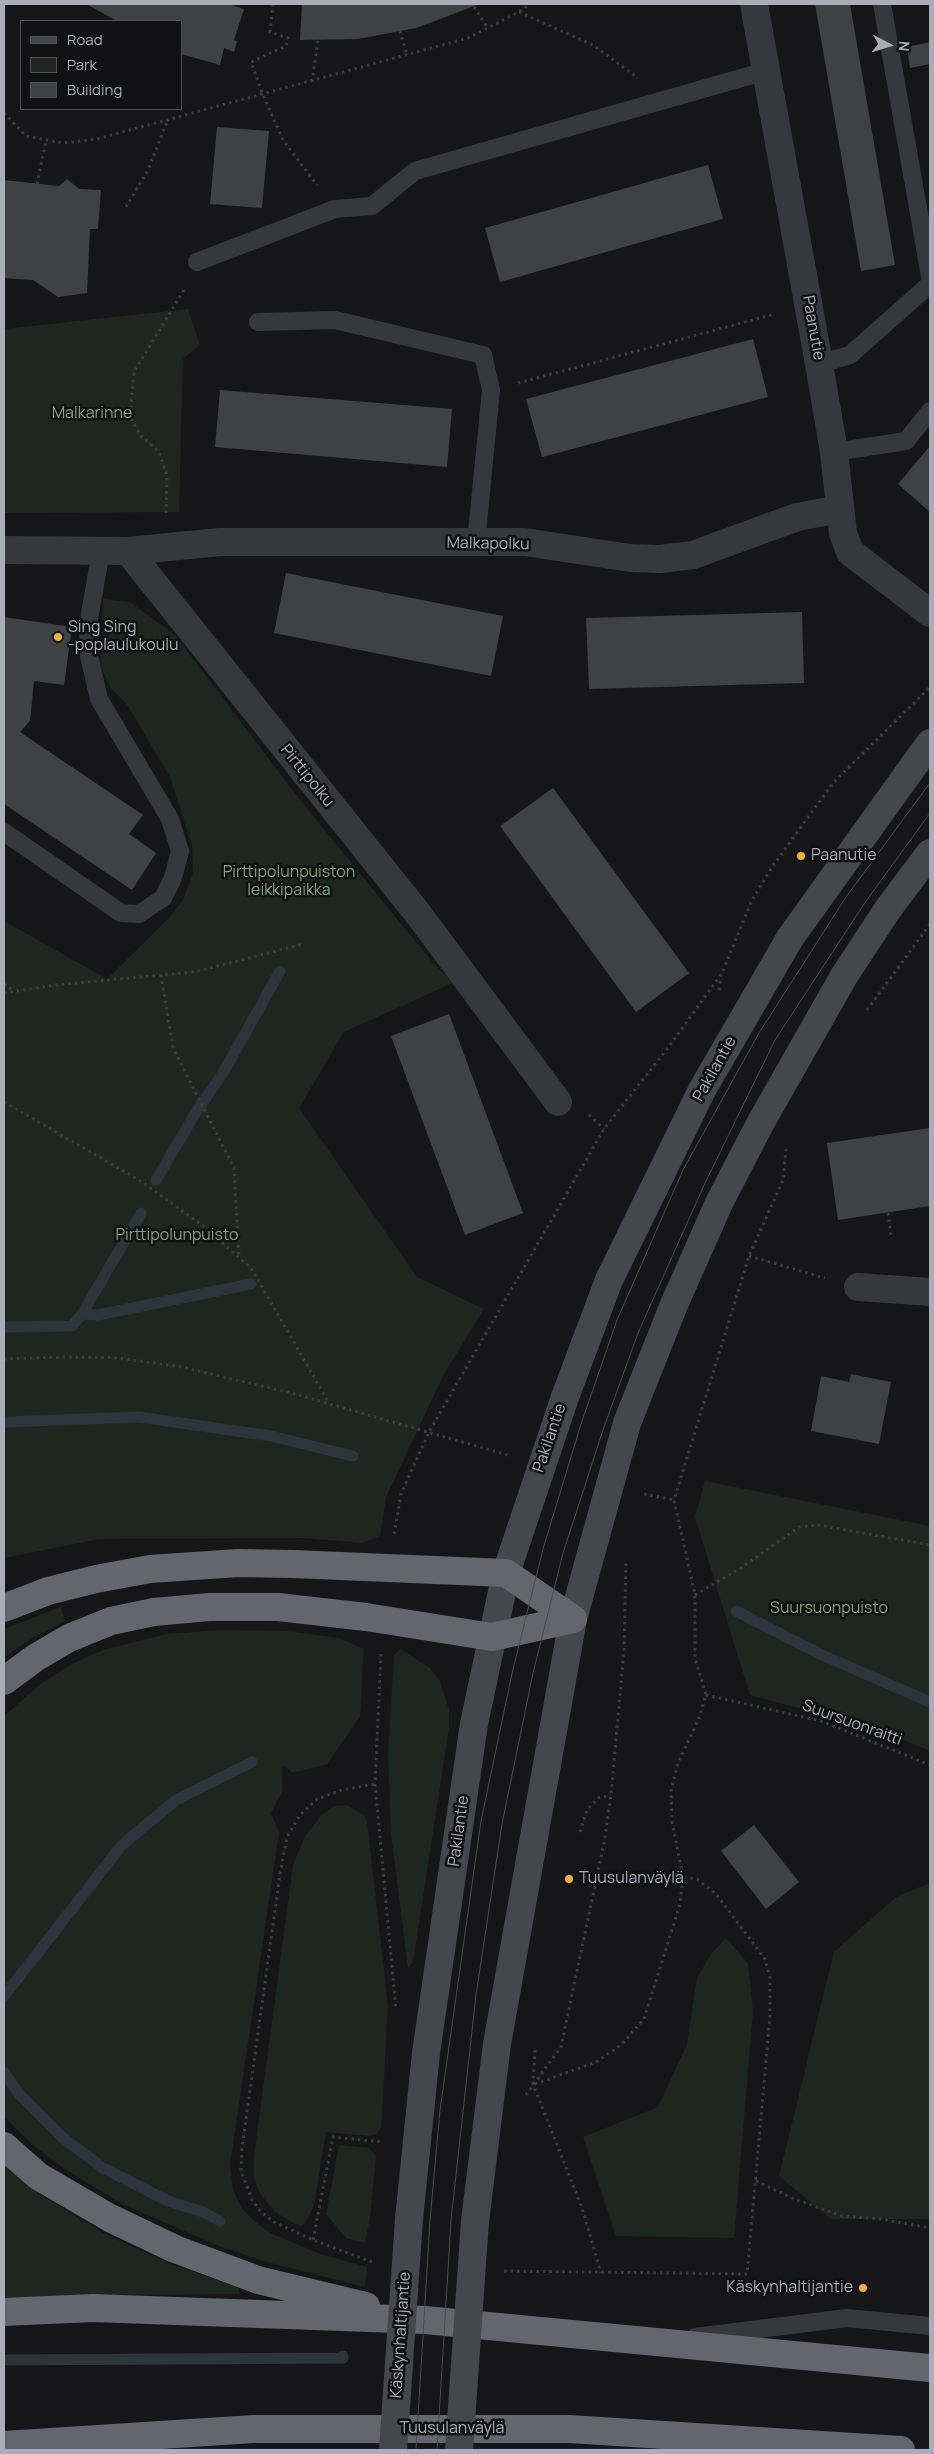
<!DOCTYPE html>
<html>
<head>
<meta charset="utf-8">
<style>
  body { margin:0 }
  #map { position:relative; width:934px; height:2454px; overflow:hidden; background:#161618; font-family:Manrope,sans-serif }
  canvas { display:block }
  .frame { position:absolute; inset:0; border:5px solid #a8adb8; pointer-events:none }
  .legend { position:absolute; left:20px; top:20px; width:162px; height:90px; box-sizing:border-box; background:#111113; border:1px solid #4d4f55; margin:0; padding:6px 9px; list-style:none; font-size:15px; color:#a8adb8 }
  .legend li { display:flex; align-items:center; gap:10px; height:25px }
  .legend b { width:25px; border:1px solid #4d4f55 }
  .north { position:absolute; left:864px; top:20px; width:50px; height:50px; -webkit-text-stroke:4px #111113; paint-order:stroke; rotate:95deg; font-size:14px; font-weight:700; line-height:20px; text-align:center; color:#a8adb8 }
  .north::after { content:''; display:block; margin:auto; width:18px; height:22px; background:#a8adb8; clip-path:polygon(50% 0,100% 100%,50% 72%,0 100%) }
</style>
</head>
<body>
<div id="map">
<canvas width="934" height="2454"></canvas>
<div class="frame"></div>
<ul class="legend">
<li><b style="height:6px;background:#45474d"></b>Road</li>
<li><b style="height:14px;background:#1e261f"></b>Park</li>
<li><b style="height:14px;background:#404145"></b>Building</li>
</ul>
<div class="north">N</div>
</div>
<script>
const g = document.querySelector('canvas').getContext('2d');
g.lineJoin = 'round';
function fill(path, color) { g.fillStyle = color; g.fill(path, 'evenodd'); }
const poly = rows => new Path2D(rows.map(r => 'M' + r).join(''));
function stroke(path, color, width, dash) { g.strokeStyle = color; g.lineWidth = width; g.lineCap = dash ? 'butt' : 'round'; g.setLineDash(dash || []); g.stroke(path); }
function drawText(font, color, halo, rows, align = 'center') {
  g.font = font + ' Manrope,sans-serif'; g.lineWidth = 5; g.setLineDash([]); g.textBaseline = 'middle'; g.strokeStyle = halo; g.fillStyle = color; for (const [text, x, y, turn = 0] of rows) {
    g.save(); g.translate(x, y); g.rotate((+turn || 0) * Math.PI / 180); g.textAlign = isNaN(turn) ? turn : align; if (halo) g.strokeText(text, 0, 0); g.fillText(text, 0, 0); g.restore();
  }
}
const green = poly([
  [188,309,200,345,183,359,179,512,4,513,4,329],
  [103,599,130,602,175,635,297,796,433,963,453,983,344,1032,299,1108,417,1277,484,1309,444,1374,386,1497,380,1536,363,1543,303,1538,99,1539,4,1558,4,921,107,979,167,920,183,900,193,873,192,846,170,777,128,706,111,688,100,665],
  [705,1481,930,1526,930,1751,883,1731,750,1695,695,1517],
  [61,1607,65,1621,26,1642,4,1658,4,1629],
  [222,1630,286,1631,339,1638,364,1649,360,1717,327,1764,293,1773,283,1765,282,1792,271,1813,279,1833,230,2165,233,2190,242,2209,258,2224,270,2233,320,2254,367,2267,365,2287,263,2261,219,2246,122,2204,65,2169,34,2146,4,2117,4,1716,43,1682,72,1664,103,1650,166,1634],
  [400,1649,430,1668,440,1681,449,1710,449,1728,413,1962,408,1968,391,1834,388,1753,394,1655],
  [347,1805,364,1815,367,1821,388,2006,382,2116,381,2128,377,2134,369,2136,326,2132,314,2205,307,2220,302,2225,295,2224,275,2212,259,2192,254,2178,254,2156,293,1865,305,1836,321,1816,334,1806],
  [930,1883,930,2219,831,2219,779,2176,834,1952,896,1897],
  [726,1938,748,1963,753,2012,734,2238,616,2236,583,2137,658,2107,687,2044,697,1978,711,1954],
  [339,2145,369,2148,376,2156,370,2218,365,2243,346,2238,326,2214],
  [4,2164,29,2187,103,2233,170,2264,238,2287,240,2294,91,2295,4,2299]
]);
const stream = poly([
  [156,1180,195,1114,223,1073,280,971],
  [82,1314,98,1315,251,1284],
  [4,1327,72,1326,82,1314,141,1213],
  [4,1422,139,1417,271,1436,353,1456],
  [736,1611,822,1655,930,1702],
  [4,1996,122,1845,176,1800,252,1762],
  [4,2072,19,2094,62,2137,103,2168,168,2201,203,2212,220,2221],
  [4,2360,343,2358,343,2356]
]);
const building = poly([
  [86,4,228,4,244,9,234,40,237,41,234,52,224,48,220,65,181,54,181,21,117,21],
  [302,4,480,4,416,28,358,39,300,40],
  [815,4,850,4,895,265,861,271],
  [930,42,930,64,910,68,907,47],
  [217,127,269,131,262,208,210,204],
  [708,165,723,219,500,282,485,228],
  [67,179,79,189,101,190,98,229,90,229,87,293,58,297,33,280,4,278,4,180,59,186],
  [753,339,768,397,542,457,526,399],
  [220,390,452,409,447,467,215,447],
  [930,446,930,512,898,484],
  [286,573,503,616,491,676,274,633],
  [802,612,804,683,589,689,586,618],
  [4,617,72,627,64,685,34,681,30,721,20,732,143,815,129,834,156,853,132,890,4,804],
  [553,788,689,973,636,1012,500,826],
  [449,1014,523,1213,465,1235,391,1036],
  [930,1128,930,1206,838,1220,827,1143],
  [851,1374,891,1382,879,1444,811,1431,821,1376,849,1382],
  [754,1825,799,1882,766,1909,721,1851]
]);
const path = poly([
  [273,4,270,32,288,38,286,46,251,62,263,95,283,140,317,185],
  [474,7,488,28],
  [519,12,593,45,638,78],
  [400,31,407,55],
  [312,82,318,40],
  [4,113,26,136,62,143,97,139,468,38,519,12,530,4],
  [37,184,46,140],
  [126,207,148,170,167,122],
  [518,383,775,314],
  [166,513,167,475,159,452,140,435,130,416,134,372,185,288],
  [161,975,173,1048,234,1168,239,1257],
  [4,984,13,990],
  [719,990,721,976],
  [4,993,56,985,195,972,303,944],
  [867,1010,930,924],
  [4,1102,139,1180,198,1222,251,1268,329,1403],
  [589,1115,604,1129],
  [888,1213,891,1236],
  [749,1256,825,1278],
  [4,1359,65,1357,118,1358,182,1367,295,1394,511,1456],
  [644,1494,674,1500],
  [394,1534,401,1494,429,1432,604,1129,667,1049,722,973,752,900,772,867,833,783,930,687],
  [695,1595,741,1568,799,1527,818,1525,930,1545],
  [381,1654,375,1784,396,2009],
  [706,1695,821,1721,930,1765],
  [580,1832,587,1810,598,1798,611,1795],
  [535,2050,533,2084,582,2208,601,2273],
  [535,2084,596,2062,621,2045,644,2019,680,1904,683,1877,672,1822,671,1791,678,1763,699,1718,706,1695,695,1658,695,1595,674,1500,749,1256,783,1180,786,1149],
  [526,2095,561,2047,604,1843,611,1795,624,1650,626,1561],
  [756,2181,792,2198,841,2216,880,2219,930,2228],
  [313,2240,333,2137,383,2142],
  [372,2262,313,2240,274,2222,261,2212,252,2200,241,2171,242,2148,280,1874,287,1837,300,1815,317,1799,342,1790,375,1784],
  [504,2271,747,2274,770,2016,770,1977,765,1959,716,1894,697,1879,683,1877]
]);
const service = poly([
  [882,4,930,276],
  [197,262,335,209,372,206,415,171,766,71],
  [258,322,335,320,483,355,491,390,476,543],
  [819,364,850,355,930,284],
  [834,452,906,441,930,411],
  [4,832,121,913,139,914,163,898,173,878,180,851,170,819,99,699,89,656,88,625,101,551],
  [695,2337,847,2318,930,2326]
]);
const minor = poly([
  [754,4,819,364,834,452,843,533,850,552,930,613],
  [4,550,128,551,419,915,558,1102],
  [128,551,220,542,525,542,630,558,660,559,693,555,797,517,840,509],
  [858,1287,930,1292]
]);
const secondary = poly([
  [409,2219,426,2053,474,1724,506,1573,565,1397,609,1280,702,1090,790,938,930,743],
  [475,2221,497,2044,573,1619,627,1423,673,1307,719,1203,761,1122,844,976,888,909,930,853]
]);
const motorway = poly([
  [4,1608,48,1591,96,1579,150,1569,238,1563,293,1564,506,1573,573,1619],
  [4,1681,35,1658,69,1638,111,1621,154,1612,209,1607,278,1607,366,1617,492,1637,573,1619],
  [4,2146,38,2176,110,2218,175,2249,258,2280,366,2306],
  [4,2312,93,2308,425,2320,930,2368],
  [4,2445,254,2429,569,2429,901,2450]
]);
const tram = poly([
  [416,2450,430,2220,440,2110,481,1821,513,1669,543,1549,581,1424,617,1320,683,1170,759,1033,846,897,930,783],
  [437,2450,451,2220,476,1995,502,1824,533,1673,563,1553,603,1430,638,1333,705,1183,775,1040,864,904,930,813]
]);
const secondaryBridge = poly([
  [393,2450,409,2219],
  [459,2450,475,2221]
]);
const markers = [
  [58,637,5,"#f2b134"],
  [801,856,5,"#f2b134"],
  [569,1879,5,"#f2b134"],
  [863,2288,5,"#f2b134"]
];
const streetNames = [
  ["Paanutie",813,328,80],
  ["Malkapolku",488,544,1],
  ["Pirttipolku",307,776,51],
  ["Pakilantie",715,1069,-61],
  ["Pakilantie",550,1438,-71],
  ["Suursuonraitti",852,1723,20],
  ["Pakilantie",459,1831,-82],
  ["Käskynhaltijantie",401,2335,-86],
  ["Tuusulanväylä",452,2429]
];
const parkNames = [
  ["Malkarinne",92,414],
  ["Pirttipolunpuiston",289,873],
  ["leikkipaikka",289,891],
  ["Pirttipolunpuisto",177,1236],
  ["Suursuonpuisto",829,1609]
];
const poiNames = [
  ["Sing Sing",68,628],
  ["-poplaulukoulu",68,646],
  ["Paanutie",811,856],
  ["Tuusulanväylä",579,1879],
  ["Käskynhaltijantie",853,2288,"right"]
];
fill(green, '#1e261f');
stroke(stream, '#2c353c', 11);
fill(building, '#404145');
stroke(path, '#3d3f44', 3, [2.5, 4]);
stroke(service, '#37383d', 18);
stroke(minor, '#37383d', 28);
stroke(secondary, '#45474d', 28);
stroke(motorway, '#63666e', 28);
stroke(tram, '#4a4c52', 1);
stroke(secondaryBridge, '#45474d', 28);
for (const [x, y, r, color] of markers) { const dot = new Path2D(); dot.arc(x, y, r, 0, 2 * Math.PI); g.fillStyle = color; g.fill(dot); stroke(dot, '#111113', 2); }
drawText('16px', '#a8adb8', '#111113', streetNames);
drawText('16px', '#7fa381', '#111113', parkNames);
drawText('16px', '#a8adb8', '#111113', poiNames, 'left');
</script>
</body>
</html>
